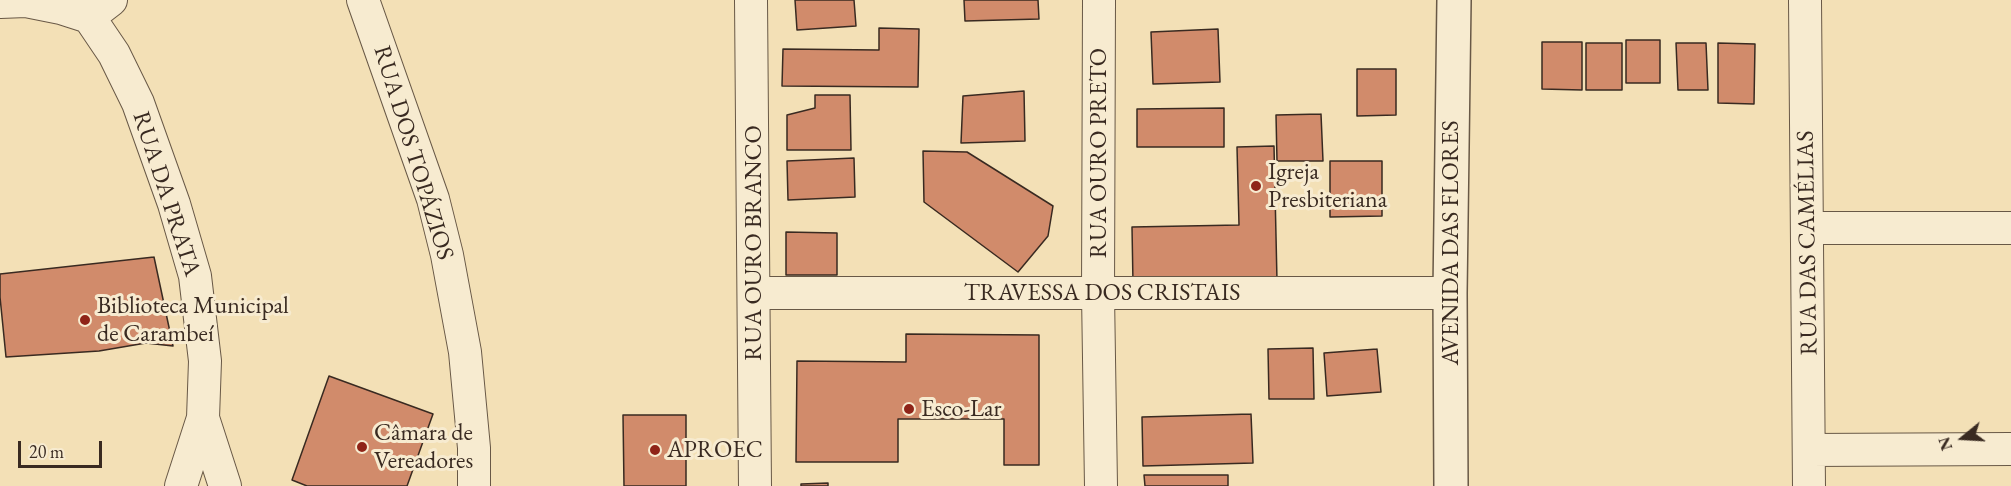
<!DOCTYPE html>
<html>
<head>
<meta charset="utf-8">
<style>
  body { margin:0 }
  #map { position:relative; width:2011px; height:486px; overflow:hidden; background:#f3e0b6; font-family:"EB Garamond",serif }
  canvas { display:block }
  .north { position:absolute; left:1933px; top:408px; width:60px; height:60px; -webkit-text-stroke:4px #f7ebd0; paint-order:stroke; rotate:252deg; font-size:16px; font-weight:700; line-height:24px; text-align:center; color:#392a21 }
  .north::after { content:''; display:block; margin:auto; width:21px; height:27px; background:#392a21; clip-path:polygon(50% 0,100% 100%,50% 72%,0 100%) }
  .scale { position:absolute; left:18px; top:441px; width:84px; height:27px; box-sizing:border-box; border:3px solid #392a21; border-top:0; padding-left:8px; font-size:18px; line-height:21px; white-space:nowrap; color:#392a21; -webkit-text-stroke:4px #f7ebd0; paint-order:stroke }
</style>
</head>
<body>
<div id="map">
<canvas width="2011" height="486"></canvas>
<div class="north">N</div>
<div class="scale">20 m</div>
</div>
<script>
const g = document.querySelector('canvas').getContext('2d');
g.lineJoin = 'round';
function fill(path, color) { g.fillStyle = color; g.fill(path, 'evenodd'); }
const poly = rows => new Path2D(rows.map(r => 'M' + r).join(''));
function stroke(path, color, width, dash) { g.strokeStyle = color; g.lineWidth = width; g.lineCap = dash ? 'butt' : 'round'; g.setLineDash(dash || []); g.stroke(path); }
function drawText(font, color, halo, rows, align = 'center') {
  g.font = font + ' "EB Garamond",serif'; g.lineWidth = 6; g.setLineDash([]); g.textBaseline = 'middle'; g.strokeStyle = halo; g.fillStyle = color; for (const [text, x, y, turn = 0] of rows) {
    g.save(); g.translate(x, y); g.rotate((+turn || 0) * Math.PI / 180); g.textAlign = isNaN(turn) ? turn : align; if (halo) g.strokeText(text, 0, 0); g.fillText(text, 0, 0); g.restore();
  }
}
const building = poly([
  [795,0,854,0,856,26,797,30,795,0],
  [964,0,1038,0,1039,19,965,21,964,0],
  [879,28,919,29,918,87,782,86,783,49,879,50,879,28],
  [1218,29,1220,82,1153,84,1151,32,1218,29],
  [1626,40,1660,40,1660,83,1626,83,1626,40],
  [1542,42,1582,42,1582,90,1542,89,1542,42],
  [1586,43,1622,43,1622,90,1586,90,1586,43],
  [1676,43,1706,43,1708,90,1678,90,1676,43],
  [1718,43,1755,44,1754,104,1718,103,1718,43],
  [1357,69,1396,69,1396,115,1357,116,1357,69],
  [1024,91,1025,141,961,143,963,96,1024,91],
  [815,95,850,95,851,150,787,150,787,115,815,108,815,95],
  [1224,108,1224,147,1137,147,1137,109,1224,108],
  [1321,114,1323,161,1277,161,1276,115,1321,114],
  [1274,146,1277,281,1133,284,1132,227,1239,225,1237,147,1274,146],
  [923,151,967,152,1053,206,1048,236,1018,272,924,202,923,151],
  [854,158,855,197,788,200,787,161,854,158],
  [1330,161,1382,161,1382,216,1330,217,1330,161],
  [786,232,837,233,837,275,786,275,786,232],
  [154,257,173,346,146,343,99,351,6,357,0,297,0,274,154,257],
  [906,334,1039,335,1039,465,1004,465,1004,419,898,419,898,462,796,462,797,361,906,362,906,334],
  [1313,348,1314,399,1269,399,1268,349,1313,348],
  [1377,349,1381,392,1327,396,1324,353,1377,349],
  [329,376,433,414,407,486,307,486,292,480,329,376],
  [1251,414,1253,463,1143,466,1142,417,1251,414],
  [623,415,686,415,686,486,624,486,623,415],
  [1144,475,1228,475,1228,486,1145,486,1144,475],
  [828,483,828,486,801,486,801,484,828,483]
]);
const minor = poly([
  [363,0,433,199,447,255,465,352,474,448,474,486],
  [751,0,755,486],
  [1099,0,1098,294,1101,486],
  [1805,0,1809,486],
  [0,2,26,1,61,8,89,17],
  [89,17,114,54,138,103,174,204,195,276,205,361,203,418,225,486],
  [89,17,111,0],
  [1807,228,2011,228],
  [755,293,1450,293],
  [1810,450,2011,449],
  [181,486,203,418]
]);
const tertiary = poly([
  [1451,486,1450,293,1454,0]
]);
const markers = [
  [1256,186,6,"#8f2418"],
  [85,320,6,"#8f2418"],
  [909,409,6,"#8f2418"],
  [362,447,6,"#8f2418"],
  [655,450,6,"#8f2418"]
];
const streetNames = [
  ["RUA DOS TOPÁZIOS",413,153,73],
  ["RUA OURO PRETO",1099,153,-90],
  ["RUA DA PRATA",166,194,72],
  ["RUA OURO BRANCO",754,243,-90],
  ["AVENIDA DAS FLORES",1451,243,-90],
  ["RUA DAS CAMÉLIAS",1808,243,-91],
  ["TRAVESSA DOS CRISTAIS",1102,293]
];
const poiNames = [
  ["Igreja",1268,172],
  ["Presbiteriana",1268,200],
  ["Biblioteca Municipal",97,306],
  ["de Carambeí",97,334],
  ["Esco-Lar",921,409],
  ["Câmara de",374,433],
  ["Vereadores",374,461],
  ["APROEC",667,450]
];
fill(building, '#d18b6b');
stroke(building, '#392a21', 1.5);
stroke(minor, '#685846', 34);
stroke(tertiary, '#685846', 36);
stroke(minor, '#f7ebd0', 32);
stroke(tertiary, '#f7ebd0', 33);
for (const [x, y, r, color] of markers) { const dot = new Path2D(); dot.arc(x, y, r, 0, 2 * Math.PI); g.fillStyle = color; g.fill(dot); stroke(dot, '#f7ebd0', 2); }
drawText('24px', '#392a21', '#f7ebd0', streetNames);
drawText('24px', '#392a21', '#f7ebd0', poiNames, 'left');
</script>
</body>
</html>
